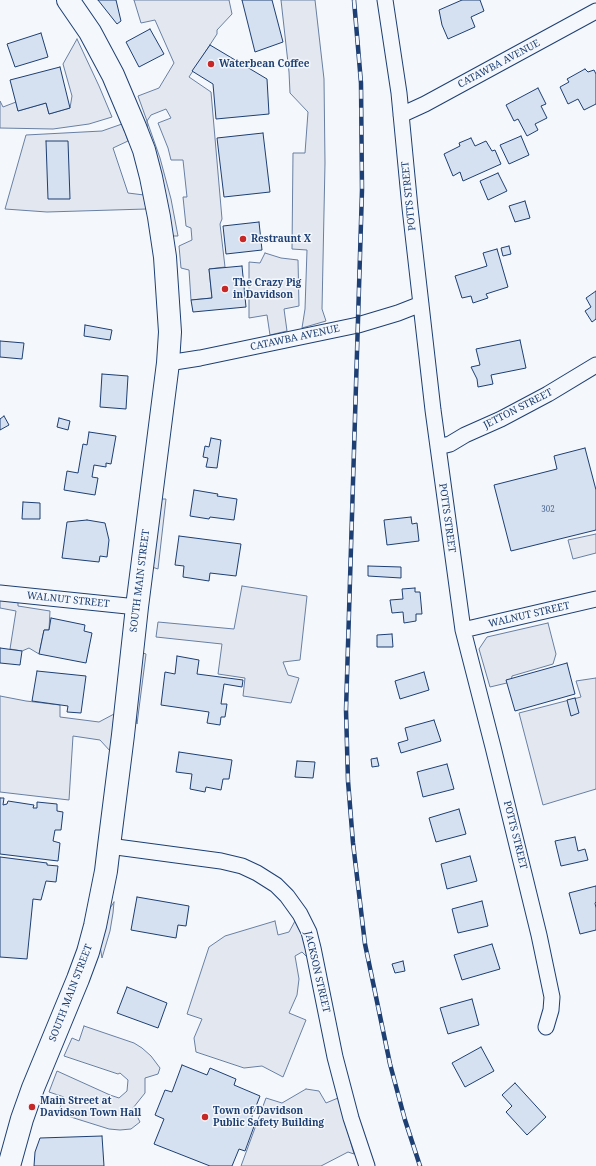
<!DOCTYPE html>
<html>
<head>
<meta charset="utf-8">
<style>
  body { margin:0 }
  canvas { display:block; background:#f4f7fb }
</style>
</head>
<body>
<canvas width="596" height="1166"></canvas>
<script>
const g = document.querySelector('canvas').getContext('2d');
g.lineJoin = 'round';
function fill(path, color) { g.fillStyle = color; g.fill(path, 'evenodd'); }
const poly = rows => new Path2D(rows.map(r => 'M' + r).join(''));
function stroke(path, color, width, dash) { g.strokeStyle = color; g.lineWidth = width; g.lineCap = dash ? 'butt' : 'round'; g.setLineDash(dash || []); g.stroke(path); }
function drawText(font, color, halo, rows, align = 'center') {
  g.font = font + ' "Noto Serif",serif'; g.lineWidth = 3; g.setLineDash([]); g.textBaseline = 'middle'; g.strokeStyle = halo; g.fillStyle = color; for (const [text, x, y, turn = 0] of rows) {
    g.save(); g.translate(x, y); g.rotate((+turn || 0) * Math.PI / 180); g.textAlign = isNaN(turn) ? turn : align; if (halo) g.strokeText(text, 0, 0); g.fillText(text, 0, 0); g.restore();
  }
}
const parking = poly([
  [134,0,229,0,232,14,217,30,217,34,189,77,211,92,222,219,220,224,225,267,209,269,212,298,191,300,189,270,181,268,179,246,192,240,191,228,186,226,183,197,187,197,183,160,171,160,168,148,158,123,171,118,166,109,151,115,147,121,160,158,171,199,178,236,172,236,148,143,147,121,138,96,159,88,174,63,155,20,141,23,134,0],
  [281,0,315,0,324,79,325,163,322,309,326,321,302,328,305,309,307,250,292,249,293,153,305,153,308,112,290,93,289,72,281,0],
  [77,39,99,86,112,117,89,124,53,129,0,128,0,101,3,107,16,102,18,111,46,103,49,114,70,108,72,96,63,64,77,39],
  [122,124,128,141,113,148,128,193,144,195,146,209,47,212,5,209,26,135,102,131,122,124],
  [265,253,281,258,298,260,299,306,284,309,287,331,270,335,267,315,249,318,249,262,260,263,265,253],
  [161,499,166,499,158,569,152,567,161,499],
  [596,534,596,553,573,559,568,540,596,534],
  [242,586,307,596,300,660,283,662,288,675,299,678,291,703,243,696,245,678,218,674,222,644,156,637,158,622,234,629,242,586],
  [0,599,18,601,18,606,50,611,49,630,44,630,39,654,29,648,22,651,10,649,16,611,0,608,0,599],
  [548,623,556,654,553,664,512,676,511,682,490,687,479,649,487,637,548,623],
  [140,652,146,654,137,724,134,708,140,652],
  [596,678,596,789,543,805,519,713,581,697,576,681,596,678],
  [0,696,26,701,60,705,60,717,99,722,114,714,111,752,100,740,73,736,69,800,0,792,0,696],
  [114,902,113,913,110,931,102,958,100,946,107,913,114,902],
  [275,921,278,935,289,932,295,921,305,941,308,958,302,952,295,956,299,979,297,995,289,1013,306,1020,283,1077,262,1066,244,1068,196,1052,194,1038,202,1019,187,1014,209,947,225,936,275,921],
  [84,1026,134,1043,142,1048,151,1056,160,1068,158,1074,145,1078,145,1093,133,1108,140,1122,131,1129,120,1130,109,1129,58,1113,64,1097,49,1092,57,1071,110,1095,119,1098,127,1091,128,1080,120,1073,118,1074,64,1056,72,1038,79,1041,84,1026],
  [306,1089,319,1091,326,1103,338,1098,354,1154,348,1152,321,1166,241,1166,266,1098,282,1103,306,1089]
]);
const building = poly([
  [98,0,116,0,121,21,117,24,98,0],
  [242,0,272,0,283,42,255,52,242,0],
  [462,0,480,0,484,11,471,17,475,27,448,39,442,25,439,10,462,0],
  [150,29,164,54,139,67,126,42,150,29],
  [41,33,48,57,15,67,7,44,41,33],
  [210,45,267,79,269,114,216,119,213,84,192,71,210,45],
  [60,67,70,108,49,114,46,103,18,111,10,80,60,67],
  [585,69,588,72,594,70,596,74,596,104,584,110,578,99,568,104,560,87,569,82,567,79,585,69],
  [538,88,546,104,541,106,547,118,535,124,538,130,527,136,518,119,514,121,506,105,538,88],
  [263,133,270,192,224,197,217,138,263,133],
  [521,136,529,155,509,164,500,145,521,136],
  [471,138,475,146,486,141,492,151,495,150,501,164,463,181,460,172,453,176,444,154,460,146,459,143,471,138],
  [46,141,68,141,70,199,48,199,46,141],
  [498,173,507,191,488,200,480,181,498,173],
  [525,201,530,218,515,222,509,206,525,201],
  [259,222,262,250,226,254,223,226,259,222],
  [509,246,511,254,503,256,501,248,509,246],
  [497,249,508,287,486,294,488,298,473,303,471,296,462,298,455,276,487,266,483,253,497,249],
  [242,266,246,307,193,312,191,300,212,298,209,269,242,266],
  [596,291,596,319,592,322,585,311,591,307,586,298,596,291],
  [85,325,112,330,110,340,84,336,85,325],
  [520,340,526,368,491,375,493,384,478,387,477,379,471,367,480,365,476,349,520,340],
  [0,341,24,343,22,359,0,357,0,341],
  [102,374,128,376,126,409,100,407,102,374],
  [4,416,9,425,0,430,0,419,4,416],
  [59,418,70,421,68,430,57,427,59,418],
  [89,432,116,436,111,464,106,463,106,467,94,465,92,477,98,478,95,495,64,490,67,471,78,473,83,444,87,445,89,432],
  [211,438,221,440,217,468,206,467,208,458,203,457,205,446,209,447,211,438],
  [585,448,596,490,596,530,511,551,494,485,557,469,554,456,585,448],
  [194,490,218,494,217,496,237,499,234,520,210,517,209,519,190,516,194,490],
  [23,502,40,503,40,519,22,519,23,502],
  [411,517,412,524,417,523,419,541,387,545,384,520,411,517],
  [87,520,105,523,109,540,107,557,100,556,99,562,62,558,67,522,87,520],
  [179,536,241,544,236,576,210,573,209,581,183,577,184,566,175,565,179,536],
  [368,566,401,567,401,578,368,576,368,566],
  [415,588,415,592,420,592,422,614,416,614,416,621,404,623,403,612,392,613,390,600,403,599,402,589,415,588],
  [51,618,85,625,84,631,92,633,86,663,39,654,44,630,49,630,51,618],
  [392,634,393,647,377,647,377,635,392,634],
  [0,648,22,651,20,665,0,663,0,648],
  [177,656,199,660,197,674,243,680,242,687,224,684,221,704,227,704,225,717,221,717,220,725,207,723,209,712,161,705,165,672,175,674,177,656],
  [567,663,575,694,515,711,506,680,567,663],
  [37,671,86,676,81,713,67,712,68,706,32,701,37,671],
  [424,672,429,690,400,699,395,681,424,672],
  [575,698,579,713,571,716,567,700,575,698],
  [434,720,441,741,401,753,398,743,408,740,405,728,434,720],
  [179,752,232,760,229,779,223,779,221,790,206,787,205,792,190,789,192,774,176,772,179,752],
  [377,758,379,766,372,767,371,759,377,758],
  [297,761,315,762,313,778,295,777,297,761],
  [447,764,454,789,423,797,417,772,447,764],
  [0,798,4,798,3,805,7,804,8,801,34,805,33,808,37,808,37,802,57,804,57,811,63,812,61,830,55,830,53,841,60,843,58,861,0,854,0,798],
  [459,809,466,834,436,842,429,818,459,809],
  [575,837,578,851,585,849,588,860,561,866,555,841,575,837],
  [470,856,477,881,447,889,441,864,470,856],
  [0,857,47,863,47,865,58,866,56,882,46,881,41,900,33,899,27,959,0,957,0,857],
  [596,886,596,902,595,903,596,908,596,930,580,934,569,893,596,886],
  [137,897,189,906,186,926,178,925,176,938,131,930,137,897],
  [482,901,488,926,458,933,452,909,482,901],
  [492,944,500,969,462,980,454,955,492,944],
  [403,961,405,971,395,973,392,964,403,961],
  [127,987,167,1003,158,1028,117,1013,127,987],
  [472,999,479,1025,448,1034,440,1008,472,999],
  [481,1047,494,1071,465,1087,452,1063,481,1047],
  [182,1065,207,1075,210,1068,236,1079,234,1085,260,1096,251,1119,256,1121,245,1151,239,1149,232,1166,210,1166,154,1144,164,1119,155,1115,165,1090,172,1092,182,1065],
  [515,1083,546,1117,527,1135,506,1112,512,1106,502,1095,515,1083],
  [102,1136,104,1166,34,1166,35,1152,40,1138,102,1136]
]);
const minor = poly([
  [385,0,399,93,410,208,433,410,463,630,493,747,539,935,552,997,551,1010,546,1027],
  [401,115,425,104,596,11],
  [168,363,200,358,358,325,398,313,421,304],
  [438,447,450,444,465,435,501,419,548,394,596,365],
  [0,593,137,607],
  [463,630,596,599],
  [109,846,221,861,242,866,257,873,276,885,287,896,300,914,309,932,313,948,335,1057,351,1118,367,1166]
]);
const primary = poly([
  [9,1166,22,1119,33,1088,78,979,88,952,95,926,106,871,109,846,123,735,137,607,168,363,170,332,165,257,159,217,151,177,144,150,135,127,113,75,90,32,68,0]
]);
const rail = poly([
  [354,0,361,83,362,190,346,710,348,781,353,843,365,944,390,1064,405,1120,420,1166]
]);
const markers = [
  [211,64,4,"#c62828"],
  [243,239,4,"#c62828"],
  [225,289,4,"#c62828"],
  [32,1107,4,"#c62828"],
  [205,1117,4,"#c62828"]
];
const numberNames = [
  ["302",548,510]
];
const poiNames = [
  ["Waterbean Coffee",219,64],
  ["Restraunt X",251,239],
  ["The Crazy Pig",233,283],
  ["in Davidson",233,295],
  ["Main Street at",40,1101],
  ["Davidson Town Hall",40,1113],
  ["Town of Davidson",213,1111],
  ["Public Safety Building",213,1123]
];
const streetNames = [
  ["CATAWBA AVENUE",499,64,-28],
  ["POTTS STREET",409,196,-96],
  ["CATAWBA AVENUE",295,338,-12],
  ["JETTON STREET",518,409,-27],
  ["POTTS STREET",447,518,82],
  ["SOUTH MAIN STREET",140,581,-83],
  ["WALNUT STREET",68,600,6],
  ["WALNUT STREET",529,615,-13],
  ["POTTS STREET",515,835,76],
  ["JACKSON STREET",317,972,77],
  ["SOUTH MAIN STREET",71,993,-69]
];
fill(parking, '#e3e8f0');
stroke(parking, '#687fa3', 1);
fill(building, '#d5e0f0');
stroke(building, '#1d3f73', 1);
stroke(minor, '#1d3f73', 17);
stroke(primary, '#1d3f73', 24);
stroke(minor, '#f4f7fb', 15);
stroke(primary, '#f4f7fb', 22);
stroke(rail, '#1d3f73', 4.5);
stroke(rail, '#f4f7fb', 3, [9]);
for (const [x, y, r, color] of markers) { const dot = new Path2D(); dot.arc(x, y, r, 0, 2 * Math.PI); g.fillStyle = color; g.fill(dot); stroke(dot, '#f4f7fb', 1.5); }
drawText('8px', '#4b6792', null, numberNames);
drawText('bold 10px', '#1d3f73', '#f4f7fb', poiNames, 'left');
drawText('10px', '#1d3f73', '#f4f7fb', streetNames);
</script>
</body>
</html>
